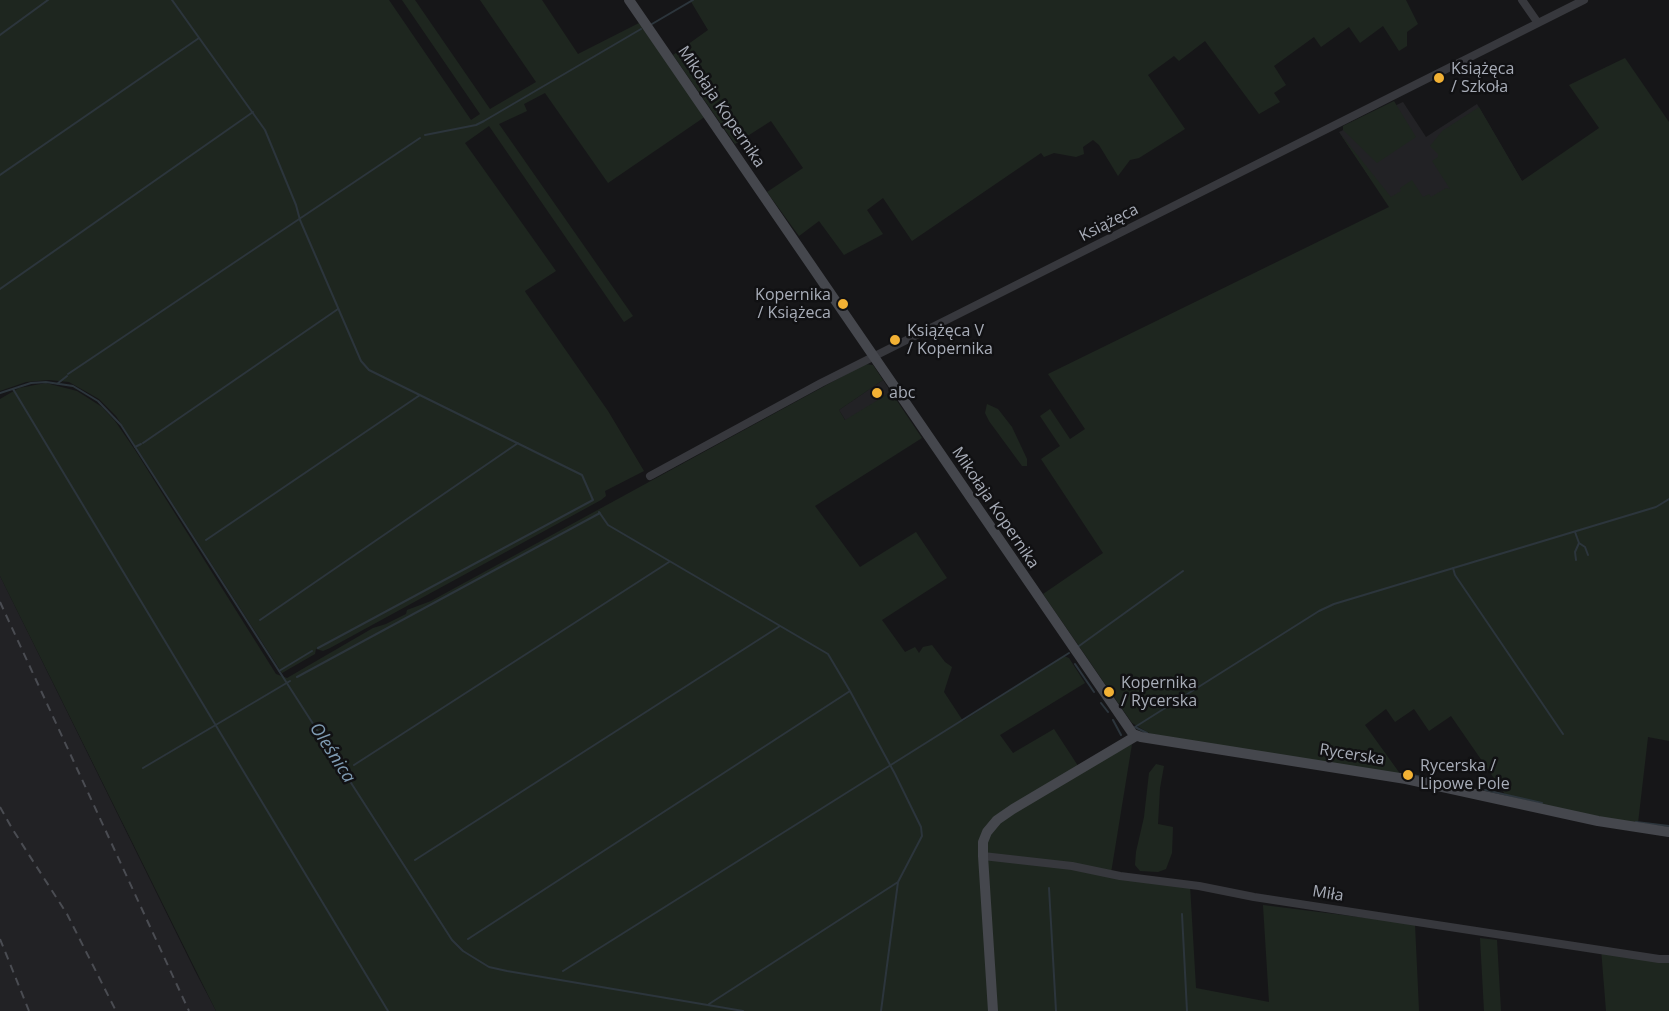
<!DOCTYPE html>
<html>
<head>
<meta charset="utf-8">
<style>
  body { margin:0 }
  canvas { display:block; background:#161618 }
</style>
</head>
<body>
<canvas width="1669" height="1011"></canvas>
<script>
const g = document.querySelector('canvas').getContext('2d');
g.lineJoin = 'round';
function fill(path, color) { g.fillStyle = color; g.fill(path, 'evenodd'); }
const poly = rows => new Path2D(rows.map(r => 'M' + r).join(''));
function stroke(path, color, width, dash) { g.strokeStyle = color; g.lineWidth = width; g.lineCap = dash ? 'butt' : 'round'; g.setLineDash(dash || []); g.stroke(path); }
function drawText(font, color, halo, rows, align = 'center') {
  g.font = font + ' "Open Sans",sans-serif'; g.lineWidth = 5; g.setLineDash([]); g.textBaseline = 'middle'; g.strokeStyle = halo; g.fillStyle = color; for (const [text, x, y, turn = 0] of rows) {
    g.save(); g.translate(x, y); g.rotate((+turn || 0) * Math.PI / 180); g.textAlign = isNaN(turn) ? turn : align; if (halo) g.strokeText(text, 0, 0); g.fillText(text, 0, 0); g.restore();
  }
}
const built = poly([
  [1403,102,1426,137,1477,104,1522,181,1421,253,1339,132],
  [883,380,891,392,846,421,839,410],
  [0,576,195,971,216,1011,0,1011]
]);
const green = poly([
  [0,0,389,0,471,120,480,114,402,0,415,0,490,109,536,82,480,0,542,0,578,54,639,23,706,116,608,183,545,93,524,104,527,111,499,124,633,316,624,322,489,126,465,143,556,271,525,291,526,293,608,411,644,471,605,491,606,496,601,500,471,571,330,648,323,651,316,649,315,654,282,673,116,416,99,399,69,382,49,380,26,382,0,391],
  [690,0,1406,0,1418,24,1407,32,1407,46,1399,51,1383,26,1360,43,1349,27,1321,47,1314,37,1274,66,1286,85,1274,93,1280,102,1259,114,1205,41,1179,61,1174,56,1148,75,1185,129,1139,158,1130,160,1118,176,1099,145,1093,140,1083,147,1084,154,1076,157,1054,153,1044,157,1041,153,912,241,883,198,867,210,883,234,844,255,819,221,799,236,767,192,803,168,771,121,735,144,673,55,708,30],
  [1625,58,1669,122,1669,741,1648,737,1638,823,1598,817,1507,797,1451,716,1429,731,1414,709,1395,722,1386,709,1365,725,1401,775,1154,736,1132,723,1043,594,1103,553,1041,459,1060,446,1040,416,1050,409,1070,439,1085,429,1048,374,1389,207,1339,132,1391,197,1401,191,1400,188,1412,180,1423,197,1429,194,1431,197,1446,188,1450,189,1432,161,1438,157,1438,154,1430,146,1442,131,1479,107,1522,181,1599,128,1569,85],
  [1394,101,1416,137,1377,163,1343,130,1343,126],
  [865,364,873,365,883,380,839,410,845,420,891,392,922,438,815,506,860,567,916,532,947,578,882,620,905,652,915,647,919,653,923,647,932,645,945,662,952,667,944,692,963,721,1064,656,1069,658,1085,683,1000,735,1013,753,1054,729,1082,772,1132,744,1111,873,1190,885,1196,988,1269,1002,1263,905,1415,924,1419,1011,216,1011,0,576,0,399,19,388,46,383,77,391,102,407,115,421,135,450,276,674,287,678,373,628,386,624,406,614,407,610,431,601],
  [987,404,998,409,1012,427,1027,459,1027,466,1022,466,989,421,985,413],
  [1156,764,1164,766,1160,788,1158,824,1173,827,1172,853,1166,869,1158,872,1140,871,1135,865,1136,852,1144,817,1149,773],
  [1480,938,1497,940,1501,1011,1484,1011],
  [1601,948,1643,955,1669,955,1669,1011,1606,1011]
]);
const stream = poly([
  [172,0,265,130,296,205,300,220,361,361,369,370,582,475,593,500],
  [652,24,693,0],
  [0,35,48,0],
  [425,135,476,125,484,121,641,29],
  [0,175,199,38],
  [0,289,253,112],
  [68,374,420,138],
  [57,384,67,376],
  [13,389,388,1011],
  [0,393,31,383,46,382,73,386,98,401,121,425,452,940,463,951,489,967,507,971,743,1011],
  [143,443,338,309],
  [135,447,141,444],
  [599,512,608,525,828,654,850,691,895,774,921,827,922,836,898,882,881,1011],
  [1575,532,1579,543,1585,547,1588,555],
  [206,540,420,395],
  [1576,560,1575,552,1579,543],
  [1453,568,1455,575,1563,734],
  [260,620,518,443],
  [1079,646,1183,571],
  [318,648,593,500],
  [1075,664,1094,692],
  [279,671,312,651],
  [297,677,600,513],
  [1101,703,1108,712],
  [1113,720,1121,735],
  [1135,727,1319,611,1334,604,1656,507,1669,499],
  [1135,727,1147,733],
  [354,765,669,562],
  [143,768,290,681],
  [1413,775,1421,777],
  [1427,778,1448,783],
  [1458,785,1470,787],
  [1485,790,1542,803],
  [1636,822,1669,826],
  [415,860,780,626],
  [1049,888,1056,1011],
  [1182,914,1187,1011],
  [468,939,850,691],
  [563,971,1069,653],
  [709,1004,898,882]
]);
const street = poly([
  [1522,0,1538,23],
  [650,476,821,383,1584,0],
  [983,856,1072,866,1120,876,1199,886,1254,897,1659,959,1669,959]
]);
const secondary = poly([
  [629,0,1133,734,1141,737,1406,779,1598,821,1669,832],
  [993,1011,983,856,983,842,987,832,997,820,1013,809,1136,736]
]);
const rail = poly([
  [0,602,189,1011],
  [0,807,13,830,67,914,116,1011],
  [0,939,29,1011]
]);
const markers = [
  [1439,78,6,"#f2b134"],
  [843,304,6,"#f2b134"],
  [895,340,6,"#f2b134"],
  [877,393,6,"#f2b134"],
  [1109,692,6,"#f2b134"],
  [1408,775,6,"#f2b134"]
];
const poiNames = [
  ["Książęca",1451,69],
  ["/ Szkoła",1451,87],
  ["Kopernika",831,295,"right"],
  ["/ Książeca",831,313,"right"],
  ["Książęca V",907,331],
  ["/ Kopernika",907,349],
  ["abc",889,393],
  ["Kopernika",1121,683],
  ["/ Rycerska",1121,701],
  ["Rycerska /",1420,766],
  ["Lipowe Pole",1420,784]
];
const streetNames = [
  ["Mikołaja Kopernika",721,107,56],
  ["Książęca",1109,223,-27],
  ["Mikołaja Kopernika",995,508,56],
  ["Rycerska",1352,755,9],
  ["Miła",1328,894,9]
];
const waterNames = [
  ["Oleśnica",332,753,57]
];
fill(built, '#222225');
fill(green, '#1e261f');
stroke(stream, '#2c353c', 2);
stroke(street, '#37383d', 8);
stroke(secondary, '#45474d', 10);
stroke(rail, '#4a4c52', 2, [8, 6]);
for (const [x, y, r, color] of markers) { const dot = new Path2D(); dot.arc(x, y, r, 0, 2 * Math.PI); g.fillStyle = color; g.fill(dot); stroke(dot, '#111113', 2); }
drawText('16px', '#a8adb8', '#111113', poiNames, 'left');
drawText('16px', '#a8adb8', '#111113', streetNames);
drawText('italic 18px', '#7f9bb3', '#111113', waterNames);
</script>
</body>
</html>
